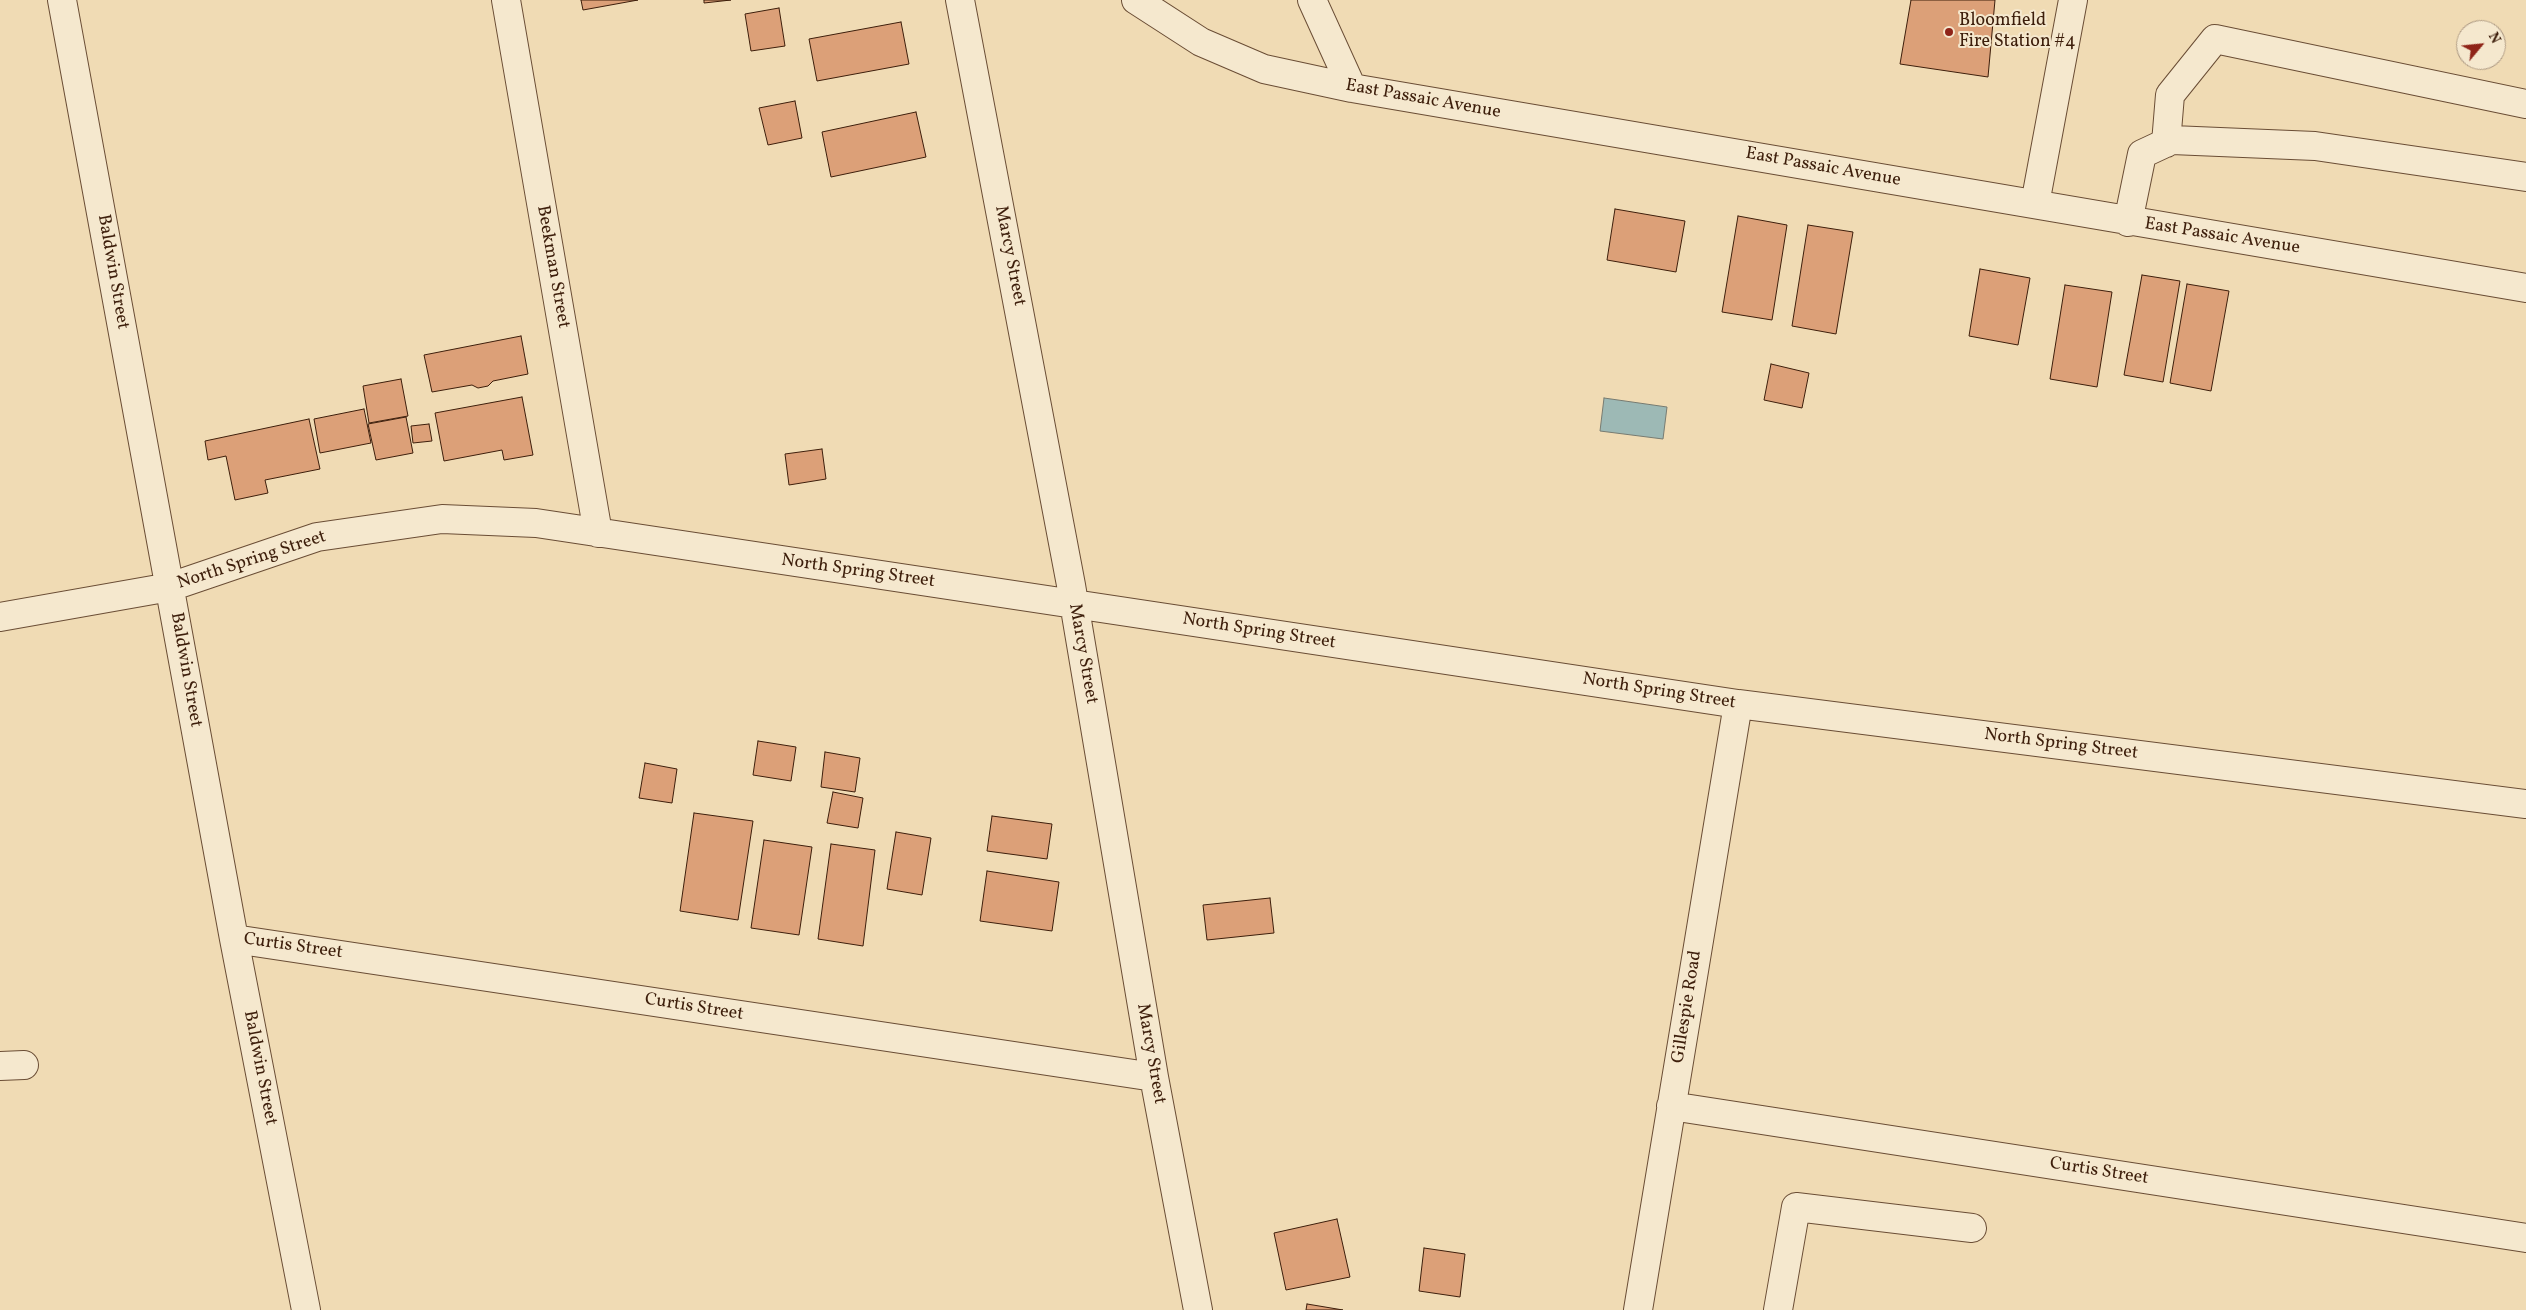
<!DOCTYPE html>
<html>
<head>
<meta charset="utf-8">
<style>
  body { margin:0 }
  #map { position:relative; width:2526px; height:1310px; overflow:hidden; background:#f0dbb4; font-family:Vollkorn,serif }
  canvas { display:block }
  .north { position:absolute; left:2456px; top:20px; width:50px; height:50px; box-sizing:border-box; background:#f5e8ce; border:1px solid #ab9780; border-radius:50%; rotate:62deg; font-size:14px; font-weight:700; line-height:20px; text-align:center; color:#3d1e0b }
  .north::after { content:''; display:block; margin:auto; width:18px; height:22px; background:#8f2418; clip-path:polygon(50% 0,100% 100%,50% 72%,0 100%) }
</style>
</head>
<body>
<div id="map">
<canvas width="2526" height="1310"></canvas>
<div class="north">N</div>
</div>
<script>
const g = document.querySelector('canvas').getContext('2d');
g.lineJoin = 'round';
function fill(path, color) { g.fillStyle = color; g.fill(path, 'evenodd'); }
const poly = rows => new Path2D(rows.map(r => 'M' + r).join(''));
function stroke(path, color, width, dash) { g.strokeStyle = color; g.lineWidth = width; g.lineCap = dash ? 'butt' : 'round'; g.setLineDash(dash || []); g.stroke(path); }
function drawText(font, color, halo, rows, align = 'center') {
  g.font = font + ' Vollkorn,serif'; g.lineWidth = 4; g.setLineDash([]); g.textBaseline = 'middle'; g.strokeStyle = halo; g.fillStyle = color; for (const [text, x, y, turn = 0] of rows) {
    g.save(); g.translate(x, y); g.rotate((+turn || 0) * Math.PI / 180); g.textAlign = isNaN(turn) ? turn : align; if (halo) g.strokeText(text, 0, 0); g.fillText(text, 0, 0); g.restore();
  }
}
const water = poly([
  [1604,398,1667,407,1663,439,1600,431,1604,398]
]);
const building = poly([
  [581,0,638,0,583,10,581,0],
  [704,0,731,0,704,3,704,0],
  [1911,0,1995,0,1988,77,1900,64,1911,0],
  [779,8,785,46,751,51,745,14,779,8],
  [901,22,909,64,817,81,809,39,901,22],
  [795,101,802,138,768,145,759,108,795,101],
  [916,112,926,157,831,177,822,132,916,112],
  [1615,209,1685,221,1676,272,1607,260,1615,209],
  [1738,216,1787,225,1772,320,1722,312,1738,216],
  [1808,225,1853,232,1836,334,1792,326,1808,225],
  [1980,269,2030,278,2018,345,1969,336,1980,269],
  [2142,275,2180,281,2163,382,2124,375,2142,275],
  [2187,284,2229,291,2211,391,2170,383,2187,284],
  [2065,285,2112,292,2097,387,2050,379,2065,285],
  [521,336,528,374,493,381,488,386,478,388,472,385,432,392,424,355,521,336],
  [1771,364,1809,373,1802,408,1764,400,1771,364],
  [401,379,408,416,369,423,363,386,401,379],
  [522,397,533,455,504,460,502,450,444,461,435,413,522,397],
  [364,409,371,443,320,453,314,419,364,409],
  [406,417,413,453,376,460,368,424,406,417],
  [309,419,320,469,265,480,268,493,235,500,226,456,208,460,205,441,309,419],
  [429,424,432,441,413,443,411,426,429,424],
  [822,449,826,479,789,485,785,454,822,449],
  [758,741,796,747,791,781,753,775,758,741],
  [825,752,860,758,855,792,821,787,825,752],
  [645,763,677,769,672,803,639,798,645,763],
  [833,792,863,798,858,828,827,823,833,792],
  [694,813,753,821,738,920,680,911,694,813],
  [992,816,1052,824,1047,859,987,851,992,816],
  [896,832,931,838,922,895,887,889,896,832],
  [764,840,812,847,799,935,751,928,764,840],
  [831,844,875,850,863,946,818,939,831,844],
  [987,871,1059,882,1052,931,980,921,987,871],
  [1270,898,1274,933,1207,940,1203,905,1270,898],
  [1337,1219,1350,1277,1286,1290,1274,1233,1337,1219],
  [1424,1248,1465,1254,1460,1297,1419,1291,1424,1248],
  [1307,1304,1343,1310,1306,1310,1307,1304]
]);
const minor = poly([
  [62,0,234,939,306,1310],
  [506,0,598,533],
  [960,0,1071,585,1154,1077,1198,1310],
  [1136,0,1201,42,1264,69,1352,88,2526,288],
  [1312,0,1352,88],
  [2166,143,2170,95,2215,39,2526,104],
  [2035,204,2073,0],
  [2128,222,2142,154,2172,140,2315,146,2526,177],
  [0,617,170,587,317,537,442,519,536,523,1738,704,2526,804],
  [234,939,1154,1077],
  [0,1066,24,1065],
  [1671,1106,2526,1238],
  [1638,1310,1738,704],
  [1778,1310,1796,1207,1972,1228]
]);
const markers = [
  [1949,32,5,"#8f2418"]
];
const poiNames = [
  ["Bloomfield",1959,22],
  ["Fire Station #4",1959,43]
];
const streetNames = [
  ["East Passaic Avenue",1423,100,10],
  ["East Passaic Avenue",1823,168,10],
  ["East Passaic Avenue",2222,237,9],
  ["Marcy Street",1009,256,79],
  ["Beekman Street",552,267,80],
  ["Baldwin Street",112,272,80],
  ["North Spring Street",252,561,-18],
  ["North Spring Street",858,572,8],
  ["North Spring Street",1259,632,9],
  ["Marcy Street",1082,654,80],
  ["Baldwin Street",185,670,80],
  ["North Spring Street",1659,692,9],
  ["North Spring Street",2061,745,7],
  ["Curtis Street",293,947,8],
  ["Gillespie Road",1688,1007,-81],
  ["Curtis Street",694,1008,9],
  ["Marcy Street",1150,1054,80],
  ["Baldwin Street",259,1068,79],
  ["Curtis Street",2099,1172,9]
];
fill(water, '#9db9b5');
stroke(water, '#777b71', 1);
fill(building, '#dca078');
stroke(building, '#3d1e0b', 1);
stroke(minor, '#6a4d35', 30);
stroke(minor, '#f5e8ce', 28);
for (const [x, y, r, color] of markers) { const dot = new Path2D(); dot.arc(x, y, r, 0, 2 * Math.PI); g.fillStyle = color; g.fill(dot); stroke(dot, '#f5e8ce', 2); }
drawText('18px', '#3d1e0b', '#f5e8ce', poiNames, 'left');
drawText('18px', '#3d1e0b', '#f5e8ce', streetNames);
</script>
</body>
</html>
